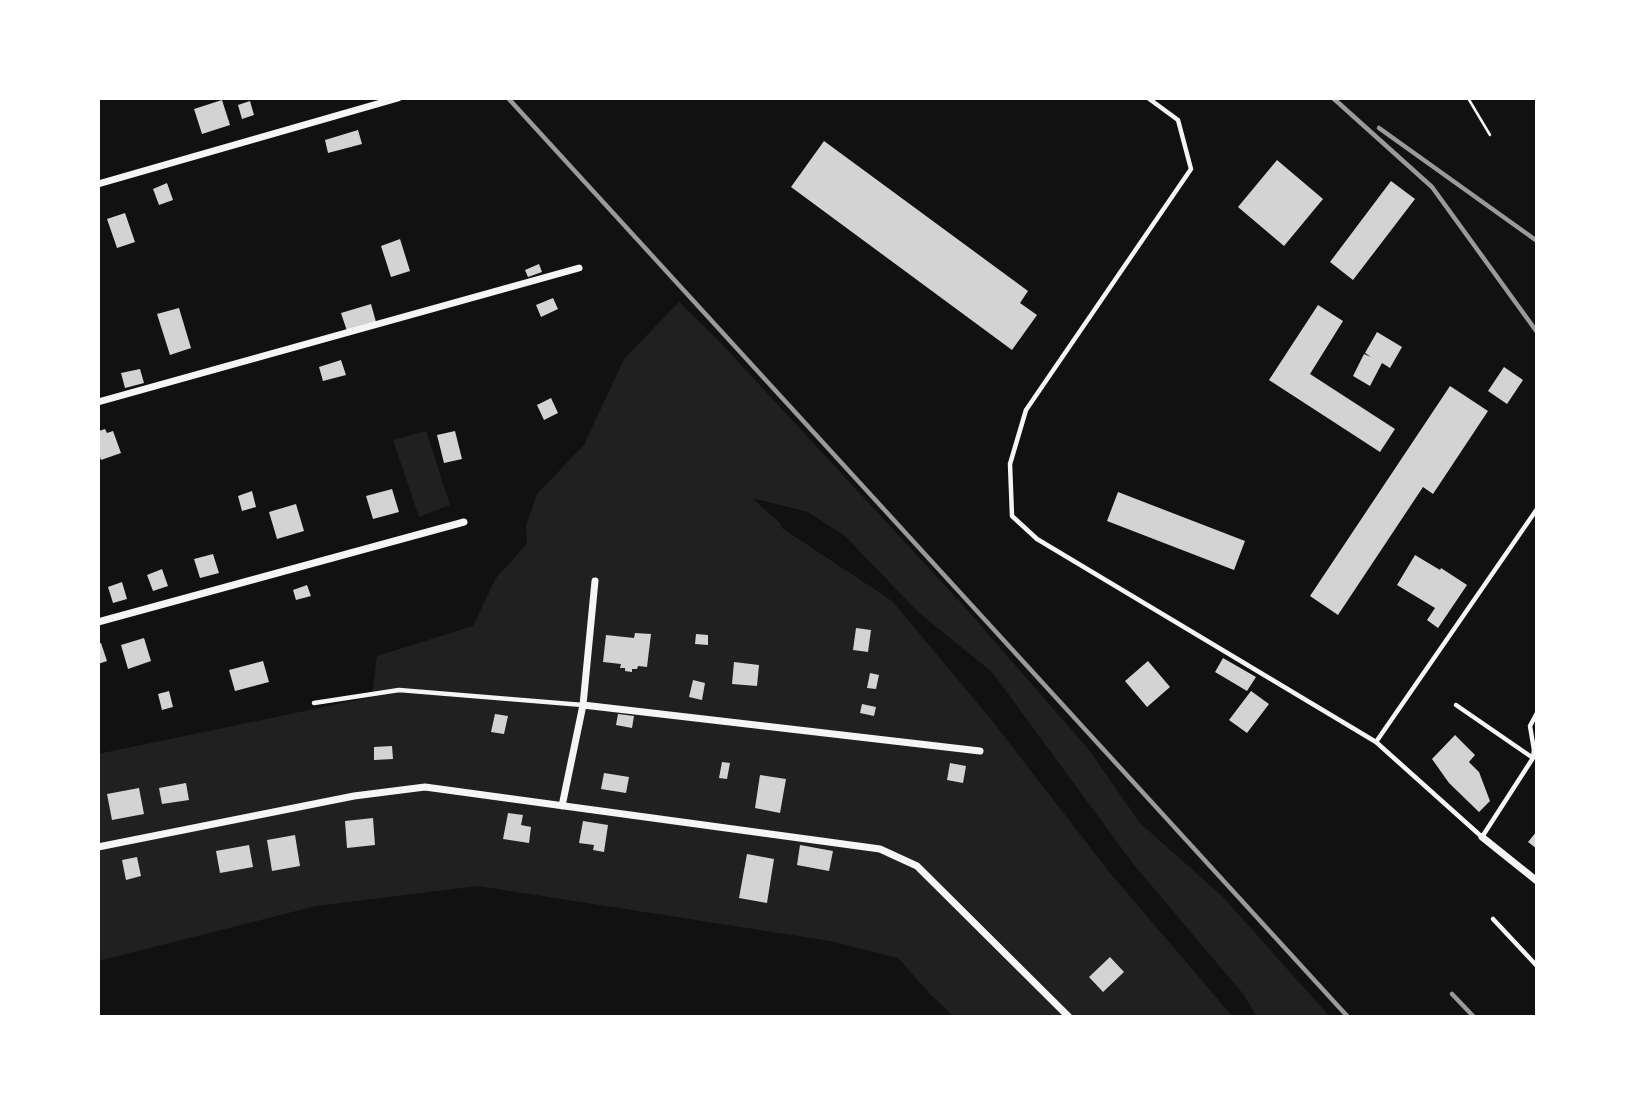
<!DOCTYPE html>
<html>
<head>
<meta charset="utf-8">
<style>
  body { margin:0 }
  #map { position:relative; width:1635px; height:1115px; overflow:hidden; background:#111; font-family:"Exo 2",sans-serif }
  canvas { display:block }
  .frame { position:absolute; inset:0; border:100px solid #fff; pointer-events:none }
</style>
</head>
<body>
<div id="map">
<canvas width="1635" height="1115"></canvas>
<div class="frame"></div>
</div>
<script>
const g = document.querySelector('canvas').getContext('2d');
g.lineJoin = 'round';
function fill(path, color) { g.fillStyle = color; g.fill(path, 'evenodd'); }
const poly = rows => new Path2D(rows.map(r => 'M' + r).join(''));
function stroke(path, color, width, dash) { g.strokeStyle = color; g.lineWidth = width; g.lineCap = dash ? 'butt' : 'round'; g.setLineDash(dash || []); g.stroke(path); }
const green = poly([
  [679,302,718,340,962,604,1089,750,1140,823,1223,897,1330,1017,1257,1017,1244,995,1134,865,992,672,919,613,845,536,808,512,752,498,780,523,782,528,892,601,990,718,1110,873,1233,1017,954,1017,930,994,898,958,830,941,478,886,316,906,98,961,98,754,372,697,377,656,473,626,496,578,527,544,526,525,538,493,584,445,624,359],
  [426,431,450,505,419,517,393,440]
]);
const building = poly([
  [222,100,230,125,202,134,194,109],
  [250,101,254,115,242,119,238,105],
  [358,130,362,144,328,153,325,140],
  [824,141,1028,291,1020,303,1037,315,1012,350,791,187],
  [1277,160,1323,199,1284,246,1238,207],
  [1391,181,1415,199,1353,280,1330,262],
  [167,183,173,200,159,205,153,189],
  [125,213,135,242,117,248,107,219],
  [400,239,410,271,391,277,381,246],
  [539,264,542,272,528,277,525,270],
  [553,298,558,309,541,317,536,305],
  [371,304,376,322,347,331,341,313],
  [1318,305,1343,321,1310,374,1395,429,1380,452,1269,380],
  [179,308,191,348,170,355,157,314],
  [1377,332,1402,347,1390,368,1382,363,1370,386,1353,376,1364,354,1371,357,1365,353],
  [341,360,346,375,323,381,319,367],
  [1504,367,1523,380,1507,404,1488,391],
  [140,369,144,383,125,388,121,373],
  [1450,386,1488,411,1433,494,1423,487,1338,615,1310,596],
  [551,398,558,413,544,420,537,405],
  [105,429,107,433,113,431,121,453,101,460,98,452,98,436,100,435,99,431],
  [455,431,462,459,444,463,437,435],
  [392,489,399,512,373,519,366,496],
  [252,491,256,507,242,511,238,496],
  [1118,492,1245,541,1234,570,1107,521],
  [296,504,304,531,277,539,269,512],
  [213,554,219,573,200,578,194,559],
  [1415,555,1440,570,1441,568,1467,585,1438,628,1427,620,1435,608,1397,585],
  [162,569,168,586,153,591,147,575],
  [122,582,127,599,113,603,108,587],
  [307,585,311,596,296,600,293,590],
  [856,628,871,630,868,652,853,650],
  [635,633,651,634,647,667,638,666,637,669,632,669,632,672,625,671,625,668,620,668,621,664,603,662,606,635,634,638],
  [696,634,708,635,708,645,695,644],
  [144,638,151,661,128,669,121,645],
  [101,643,107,661,98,664,98,644],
  [1223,658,1256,677,1247,691,1215,672],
  [263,661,269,682,235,691,229,670],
  [1148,661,1170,687,1147,707,1125,681],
  [734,662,759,665,757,686,732,684],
  [870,673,879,675,876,689,867,688],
  [693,680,705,683,702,700,689,697],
  [169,691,173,707,162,710,158,694],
  [1251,691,1269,704,1247,733,1229,720],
  [862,704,876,707,874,716,860,713],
  [495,714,508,716,504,734,491,732],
  [618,714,634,716,632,728,616,725],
  [1455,735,1475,755,1469,762,1479,772,1490,801,1479,812,1449,783,1432,759],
  [392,746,393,759,374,760,374,747],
  [722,762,730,763,727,779,719,778],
  [950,763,966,766,963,783,947,780],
  [604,773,629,777,626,793,601,789],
  [760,775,786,779,780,813,755,808],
  [186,783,189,800,162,804,159,788],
  [139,788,144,814,112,820,107,794],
  [508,813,523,815,521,825,531,827,529,843,503,839],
  [373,818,375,845,347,848,345,821],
  [583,821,608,825,604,852,593,850,594,845,579,843],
  [1537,831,1537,849,1528,842],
  [295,835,300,866,272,871,267,840],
  [249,845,253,867,220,873,216,851],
  [800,845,833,851,829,871,797,865],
  [747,854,774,859,767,903,739,898],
  [137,857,141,876,126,880,122,860],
  [1110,957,1124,972,1103,992,1089,977]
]);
const path = poly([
  [1468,98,1490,135]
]);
const service = poly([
  [1148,98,1178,120,1191,169,1026,410,1010,464,1012,516,1037,539,1376,742,1482,837,1533,758,1456,705],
  [314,703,399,690,583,705],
  [1376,742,1537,509],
  [1533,758,1534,750,1530,726,1537,713],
  [1493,919,1537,966]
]);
const minor = poly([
  [98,184,398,98],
  [98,402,579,268],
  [98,622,464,522],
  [583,705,980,751],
  [562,806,583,705,595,581],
  [1482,837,1537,881],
  [98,847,354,796,425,787,880,849,917,866,1069,1017]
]);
const rail = poly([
  [508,98,1348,1017],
  [1333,98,1432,187,1537,332],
  [1379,128,1537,241],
  [1452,994,1474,1017]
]);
fill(green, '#202020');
fill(building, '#d3d3d3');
stroke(path, '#f5f5f5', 2.5);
stroke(service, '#f5f5f5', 4.5);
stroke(minor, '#f5f5f5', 7);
stroke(rail, '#9a9a9a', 4.5);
</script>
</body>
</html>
